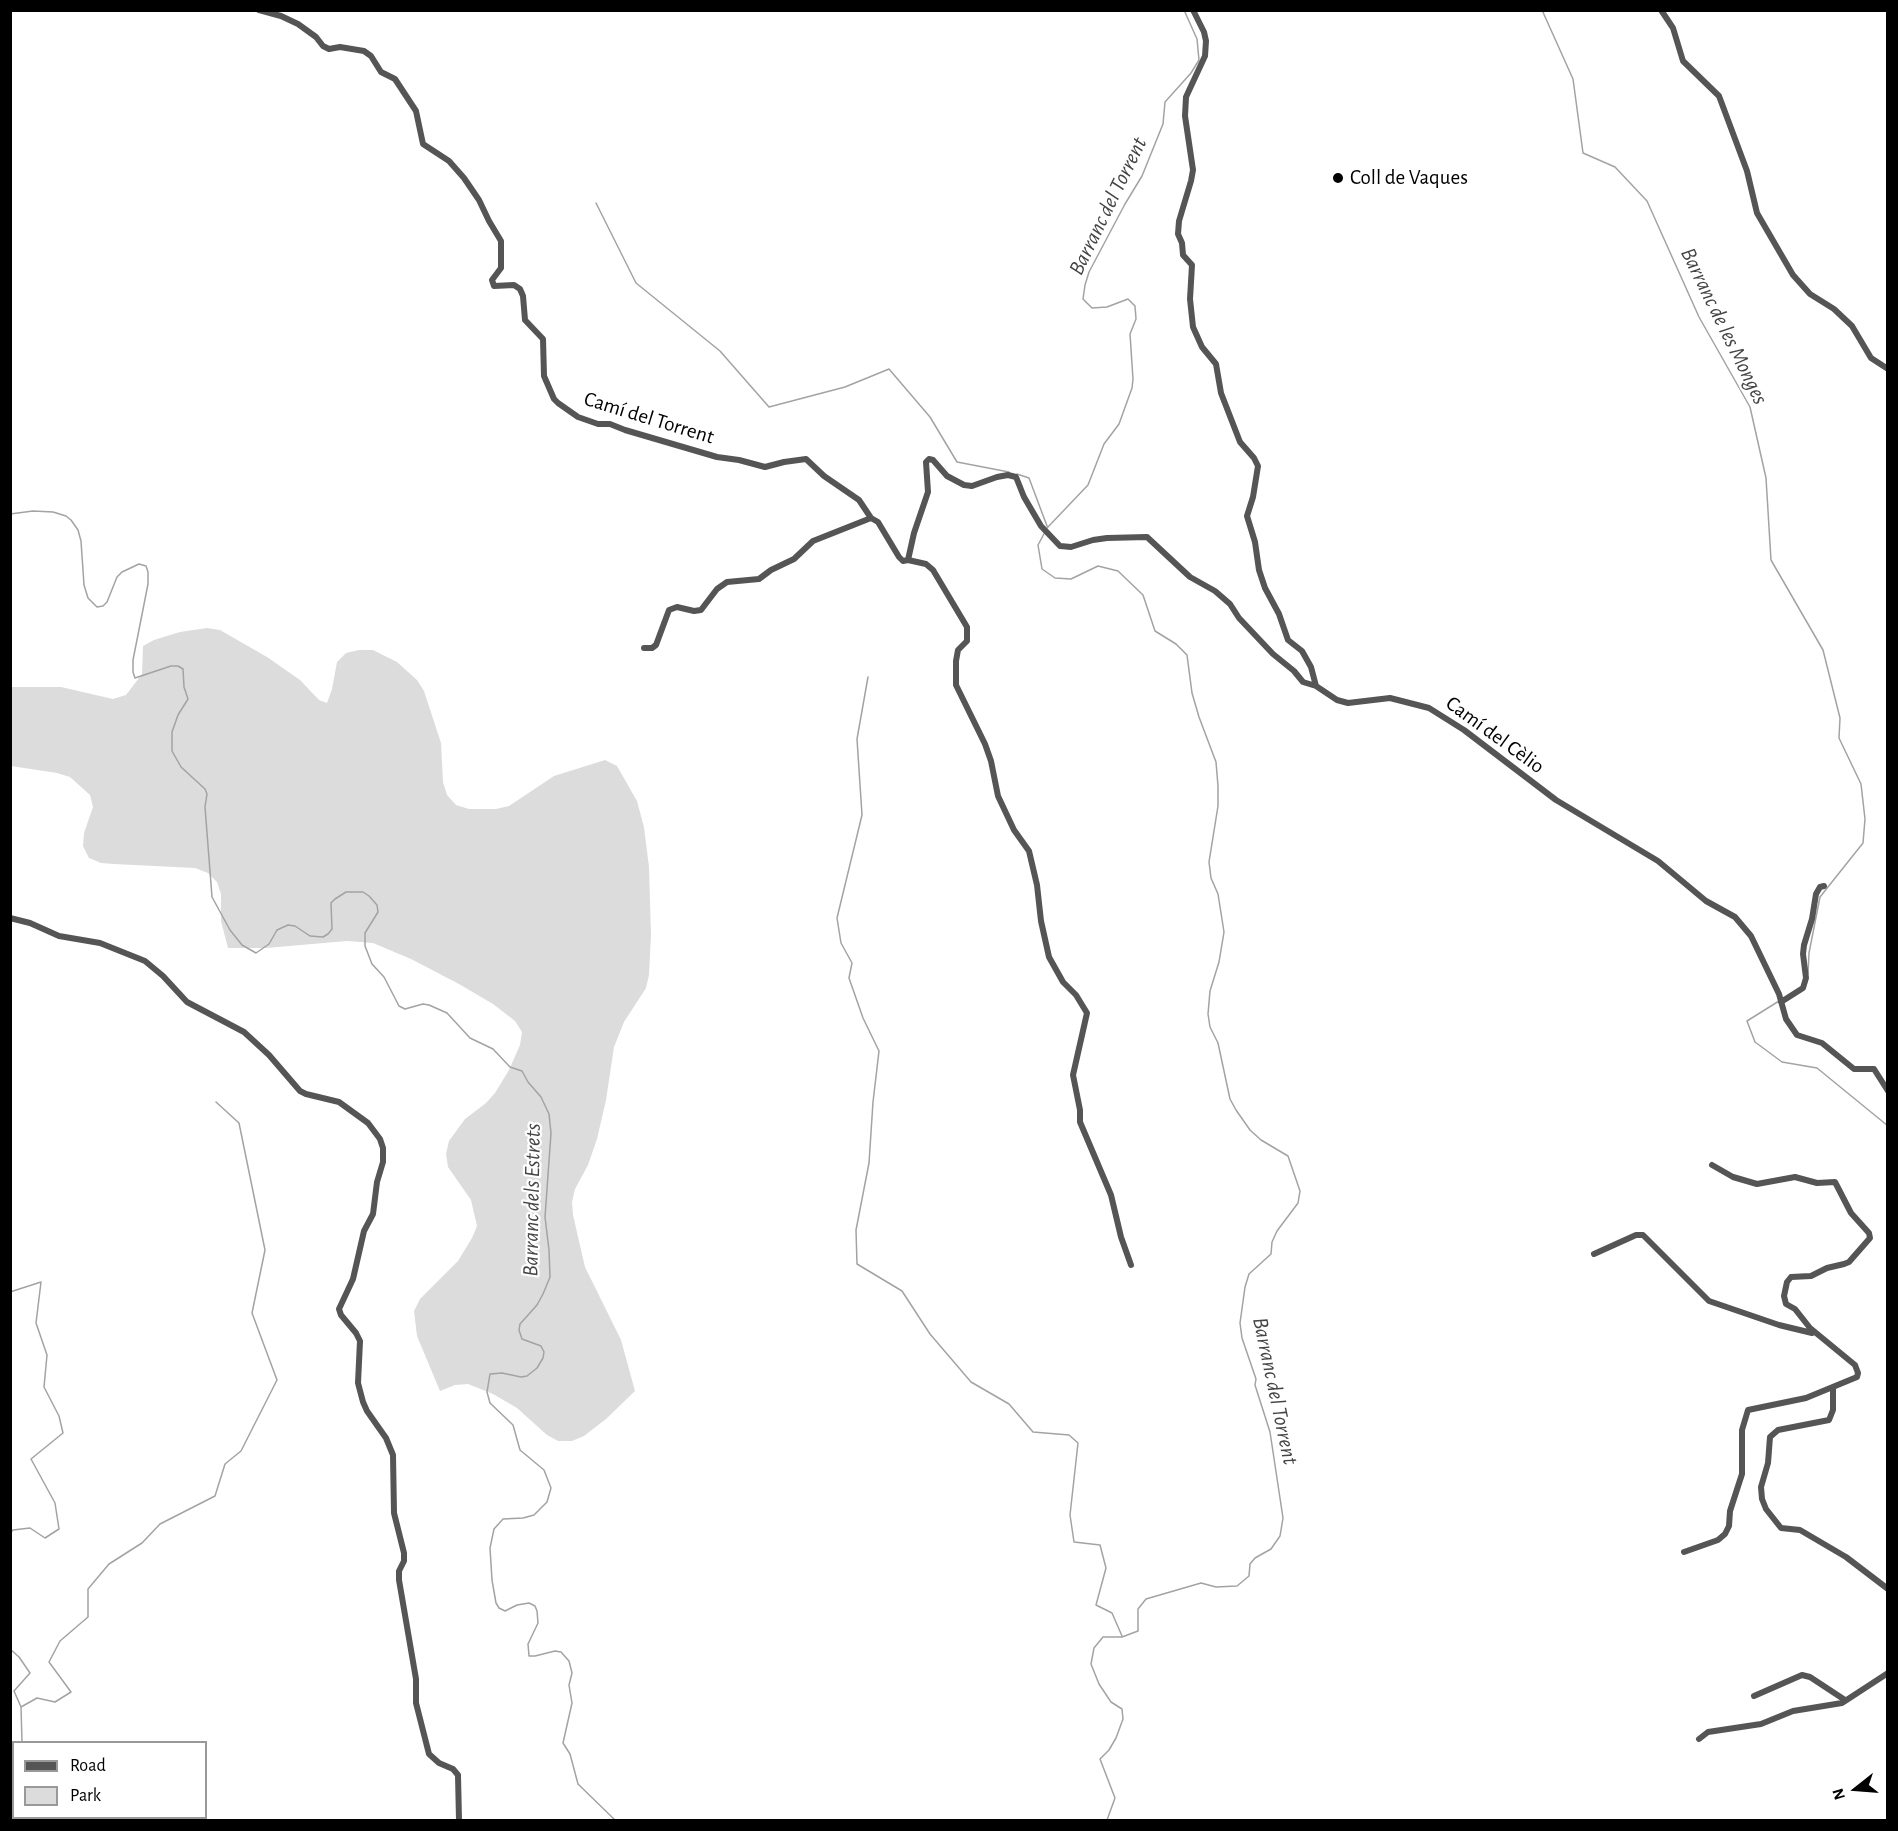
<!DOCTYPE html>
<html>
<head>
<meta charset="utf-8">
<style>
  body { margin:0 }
  #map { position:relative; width:1898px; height:1831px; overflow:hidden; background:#fff; font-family:"Alegreya Sans",sans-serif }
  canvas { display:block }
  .frame { position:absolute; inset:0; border:12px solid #000; pointer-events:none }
  .legend { position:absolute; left:12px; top:1741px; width:195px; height:78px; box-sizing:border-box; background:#fff; border:2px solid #999; margin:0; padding:8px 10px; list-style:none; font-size:18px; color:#000 }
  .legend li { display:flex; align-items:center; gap:12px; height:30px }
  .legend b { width:30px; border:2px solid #999 }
  .north { position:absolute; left:1826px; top:1759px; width:60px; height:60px; -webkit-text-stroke:4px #fff; paint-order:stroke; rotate:253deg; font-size:16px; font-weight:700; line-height:24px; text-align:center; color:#000 }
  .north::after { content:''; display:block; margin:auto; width:21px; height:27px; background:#000; clip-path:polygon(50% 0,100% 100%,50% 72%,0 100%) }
</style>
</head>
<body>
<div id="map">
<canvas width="1898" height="1831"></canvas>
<div class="frame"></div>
<ul class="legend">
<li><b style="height:8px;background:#555"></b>Road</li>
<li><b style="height:16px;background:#dcdcdc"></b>Park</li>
</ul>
<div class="north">N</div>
</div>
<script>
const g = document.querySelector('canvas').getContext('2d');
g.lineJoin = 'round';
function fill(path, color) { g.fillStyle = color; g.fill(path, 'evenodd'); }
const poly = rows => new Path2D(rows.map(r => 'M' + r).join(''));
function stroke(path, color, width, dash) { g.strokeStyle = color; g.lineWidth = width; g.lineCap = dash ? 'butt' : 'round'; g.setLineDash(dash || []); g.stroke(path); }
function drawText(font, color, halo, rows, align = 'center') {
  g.font = font + ' "Alegreya Sans",sans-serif'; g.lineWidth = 4.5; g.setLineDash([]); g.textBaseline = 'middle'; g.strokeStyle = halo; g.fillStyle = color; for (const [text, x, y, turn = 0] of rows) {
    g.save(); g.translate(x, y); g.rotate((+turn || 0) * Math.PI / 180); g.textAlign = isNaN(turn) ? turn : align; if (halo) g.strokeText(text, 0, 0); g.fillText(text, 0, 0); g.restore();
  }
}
const green = poly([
  [207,628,220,630,267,657,300,680,319,700,327,703,332,689,337,662,346,653,359,650,373,650,397,662,417,680,424,691,441,743,443,782,447,795,456,805,469,809,496,809,509,806,554,776,605,760,617,766,637,801,644,827,649,867,651,935,649,975,646,988,624,1022,614,1047,606,1100,597,1139,588,1165,575,1189,572,1202,573,1215,585,1267,621,1340,635,1391,606,1419,584,1436,572,1441,558,1441,547,1435,517,1408,493,1394,468,1384,455,1385,440,1391,417,1336,414,1311,420,1299,458,1261,472,1238,477,1226,471,1200,448,1167,446,1154,449,1141,465,1119,486,1103,495,1093,509,1070,520,1045,522,1032,515,1021,493,1004,459,984,411,959,373,943,347,941,266,948,228,948,221,921,221,894,217,882,208,873,195,868,114,864,101,863,89,858,83,846,84,833,93,807,90,795,70,777,57,773,11,766,11,687,61,687,113,699,126,695,142,674,143,646,154,640,180,632]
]);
const stream = poly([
  [1542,10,1573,79,1583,153,1615,167,1647,201,1699,317,1750,407,1766,478,1771,560,1823,650,1840,718,1839,738,1861,784,1865,819,1863,843,1820,897,1809,953,1808,974],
  [596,203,636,283,720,351,769,407,845,387,889,369,930,417,957,462,1009,472],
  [1017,474,1029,478,1047,526],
  [10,514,33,511,53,512,66,516,71,520,78,530,81,541,84,585,88,598,97,607,103,606,107,602,117,577,122,572,139,564,146,566,148,572,148,584,133,660,133,672,135,678,171,666,178,666,183,669,184,687,188,699,178,715,172,732,172,751,181,767,205,789,207,794,205,807,212,897,230,930,242,945,256,953,269,944,277,930,288,925,295,926,310,936,323,937,328,934,332,929,331,903,335,899,346,892,363,892,369,896,377,905,378,912,365,933,365,946,372,964,384,977,399,1006,405,1009,423,1004,429,1005,447,1013,470,1038,493,1049,510,1067,522,1071,528,1082,541,1097,549,1114,551,1133,545,1217,549,1250,550,1277,543,1294,537,1305,520,1324,519,1330,522,1339,541,1346,544,1352,543,1358,537,1368,527,1376,521,1377,502,1373,490,1374,487,1392,490,1403,513,1425,520,1450,544,1470,551,1488,547,1502,534,1515,523,1518,503,1519,494,1529,490,1548,492,1580,496,1603,499,1608,505,1611,517,1605,529,1603,535,1606,537,1611,538,1623,528,1644,529,1656,535,1656,555,1651,561,1652,569,1661,572,1673,569,1685,572,1703,563,1743,570,1754,578,1784,615,1820],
  [1047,528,1088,485,1104,444,1119,424,1132,388,1133,379,1130,334,1136,319,1135,306,1128,299,1107,307,1092,308,1083,299,1085,285,1089,272,1125,204,1142,176,1163,124,1165,102,1191,73,1199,60,1197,39,1184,10],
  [1045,532,1038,545,1042,569,1055,578,1071,579,1098,566,1118,571,1143,595,1155,631,1176,644,1187,655,1192,693,1199,717,1216,762,1218,786,1218,806,1209,862,1211,878,1218,894,1224,932,1219,962,1210,991,1208,1014,1210,1027,1218,1043,1230,1099,1236,1110,1250,1130,1261,1140,1288,1156,1300,1191,1298,1203,1277,1231,1272,1242,1271,1254,1249,1274,1245,1287,1240,1323,1242,1338,1256,1379,1255,1385,1270,1432,1283,1518,1280,1536,1271,1549,1255,1558,1250,1564,1249,1576,1237,1586,1216,1587,1201,1583,1146,1599,1138,1609,1138,1631,1122,1637,1103,1637,1094,1648,1091,1664,1099,1684,1111,1702,1122,1709,1123,1719,1116,1738,1109,1750,1100,1759,1115,1798,1107,1820],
  [868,677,857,739,862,815,837,918,841,943,852,963,849,978,863,1018,879,1051,873,1102,869,1163,856,1230,857,1264,902,1291,930,1334,971,1382,1009,1404,1033,1432,1069,1435,1078,1443,1070,1515,1074,1542,1100,1545,1106,1568,1096,1605,1112,1613,1122,1636],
  [1779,1001,1747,1021,1755,1042,1782,1062,1817,1068,1888,1126],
  [10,1292,41,1282,36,1323,47,1355,44,1387,59,1416,63,1433,31,1459,55,1503,59,1529,45,1538,30,1528,13,1530,10,1533],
  [10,1649,19,1657,30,1673,14,1691,21,1707,22,1742],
  [21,1707,37,1698,55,1702,71,1692,49,1662,60,1641,88,1617,88,1589,109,1564,142,1543,160,1524,215,1496,225,1464,241,1451,277,1380,252,1313,265,1250,239,1123,216,1102],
  [10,1751,14,1750]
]);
const minor = poly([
  [259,10,281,16,298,24,316,37,323,46,329,49,340,47,364,51,371,56,381,72,395,79,416,111,423,144,449,161,464,178,479,200,489,221,501,241,501,268,492,280,494,286,514,285,520,289,523,296,525,320,543,339,544,376,554,399,558,403,578,417,598,424,610,424,625,430,717,457,739,460,765,467,784,462,806,459,824,476,859,500,871,518],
  [1193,10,1204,32,1206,41,1205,56,1186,97,1185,116,1193,170,1191,181,1179,221,1178,234,1182,243,1183,255,1192,265,1190,299,1193,327,1202,347,1216,364,1221,393,1240,442,1254,458,1258,466,1253,497,1247,516,1255,542,1259,570,1265,588,1279,614,1288,640,1302,651,1311,667,1316,686,1337,700,1348,703,1390,698,1429,708,1464,730,1556,800,1658,861,1706,901,1735,917,1751,936,1779,994,1786,1019,1797,1035,1822,1043,1854,1069,1874,1069,1888,1091],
  [1661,10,1673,28,1683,61,1719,96,1747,171,1757,213,1793,275,1810,294,1834,309,1852,326,1871,358,1888,369],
  [908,560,926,564,933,570,967,627,967,641,958,650,956,661,956,685,985,744,991,761,998,796,1014,830,1029,851,1037,885,1041,921,1049,957,1063,982,1076,995,1087,1013,1073,1075,1080,1110,1080,1122,1111,1195,1121,1237,1131,1265],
  [644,648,652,648,656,645,669,610,677,607,694,611,701,610,717,589,727,582,759,579,771,570,794,559,813,541,871,518,878,522,899,557,903,561,908,560,914,533,928,492,926,462,929,459,933,460,947,476,964,485,972,486,997,477,1008,475,1016,477,1024,497,1041,526,1060,546,1071,547,1093,540,1107,538,1147,537,1190,577,1215,591,1230,604,1239,618,1273,654,1294,671,1303,682,1316,686],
  [10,918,30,923,59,936,100,943,145,961,163,976,187,1002,244,1032,269,1055,300,1091,306,1094,339,1102,368,1123,380,1139,383,1148,383,1162,377,1182,373,1214,364,1231,353,1279,339,1309,341,1315,356,1333,360,1341,358,1383,363,1402,367,1411,386,1438,393,1455,394,1513,404,1553,404,1561,399,1571,399,1580,416,1679,416,1703,429,1754,439,1763,453,1769,458,1775,459,1820],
  [1781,1002,1803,988,1806,978,1803,954,1804,945,1812,919,1816,894,1820,887,1824,886],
  [1594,1254,1636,1235,1643,1235,1709,1301,1779,1325,1812,1333,1814,1332],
  [1833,1388,1833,1410,1829,1420,1778,1430,1770,1437,1768,1463,1761,1487,1762,1499,1766,1509,1781,1528,1800,1530,1846,1557,1888,1589],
  [1684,1552,1718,1540,1725,1534,1729,1526,1730,1511,1742,1474,1742,1430,1748,1410,1806,1398,1857,1377,1858,1373,1855,1365,1810,1328,1795,1309,1786,1304,1784,1296,1787,1282,1791,1277,1811,1276,1827,1268,1844,1264,1849,1262,1870,1238,1869,1233,1851,1213,1835,1182,1817,1183,1795,1177,1757,1184,1733,1177,1712,1165],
  [1754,1696,1802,1675,1810,1677,1845,1700],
  [1699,1739,1708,1732,1761,1724,1793,1711,1842,1703,1888,1673]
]);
const markers = [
  [1338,178,6,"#000"]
];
const poiNames = [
  ["Coll de Vaques",1350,178]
];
const streetNames = [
  ["Camí del Torrent",649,418,17],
  ["Camí del Cèlio",1495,735,36]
];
const waterNames = [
  ["Barranc del Torrent",1108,206,-64],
  ["Barranc de les Monges",1724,326,64],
  ["Barranc dels Estrets",532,1200,-89],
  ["Barranc del Torrent",1275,1391,78]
];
fill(green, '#dcdcdc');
stroke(stream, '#a3a3a3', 1.5);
stroke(minor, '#555', 6);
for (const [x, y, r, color] of markers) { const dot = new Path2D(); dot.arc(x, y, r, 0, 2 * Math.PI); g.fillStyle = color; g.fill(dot); stroke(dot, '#fff', 2); }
drawText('21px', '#000', '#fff', poiNames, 'left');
drawText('21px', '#000', '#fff', streetNames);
drawText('italic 22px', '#444', '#fff', waterNames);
</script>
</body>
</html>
